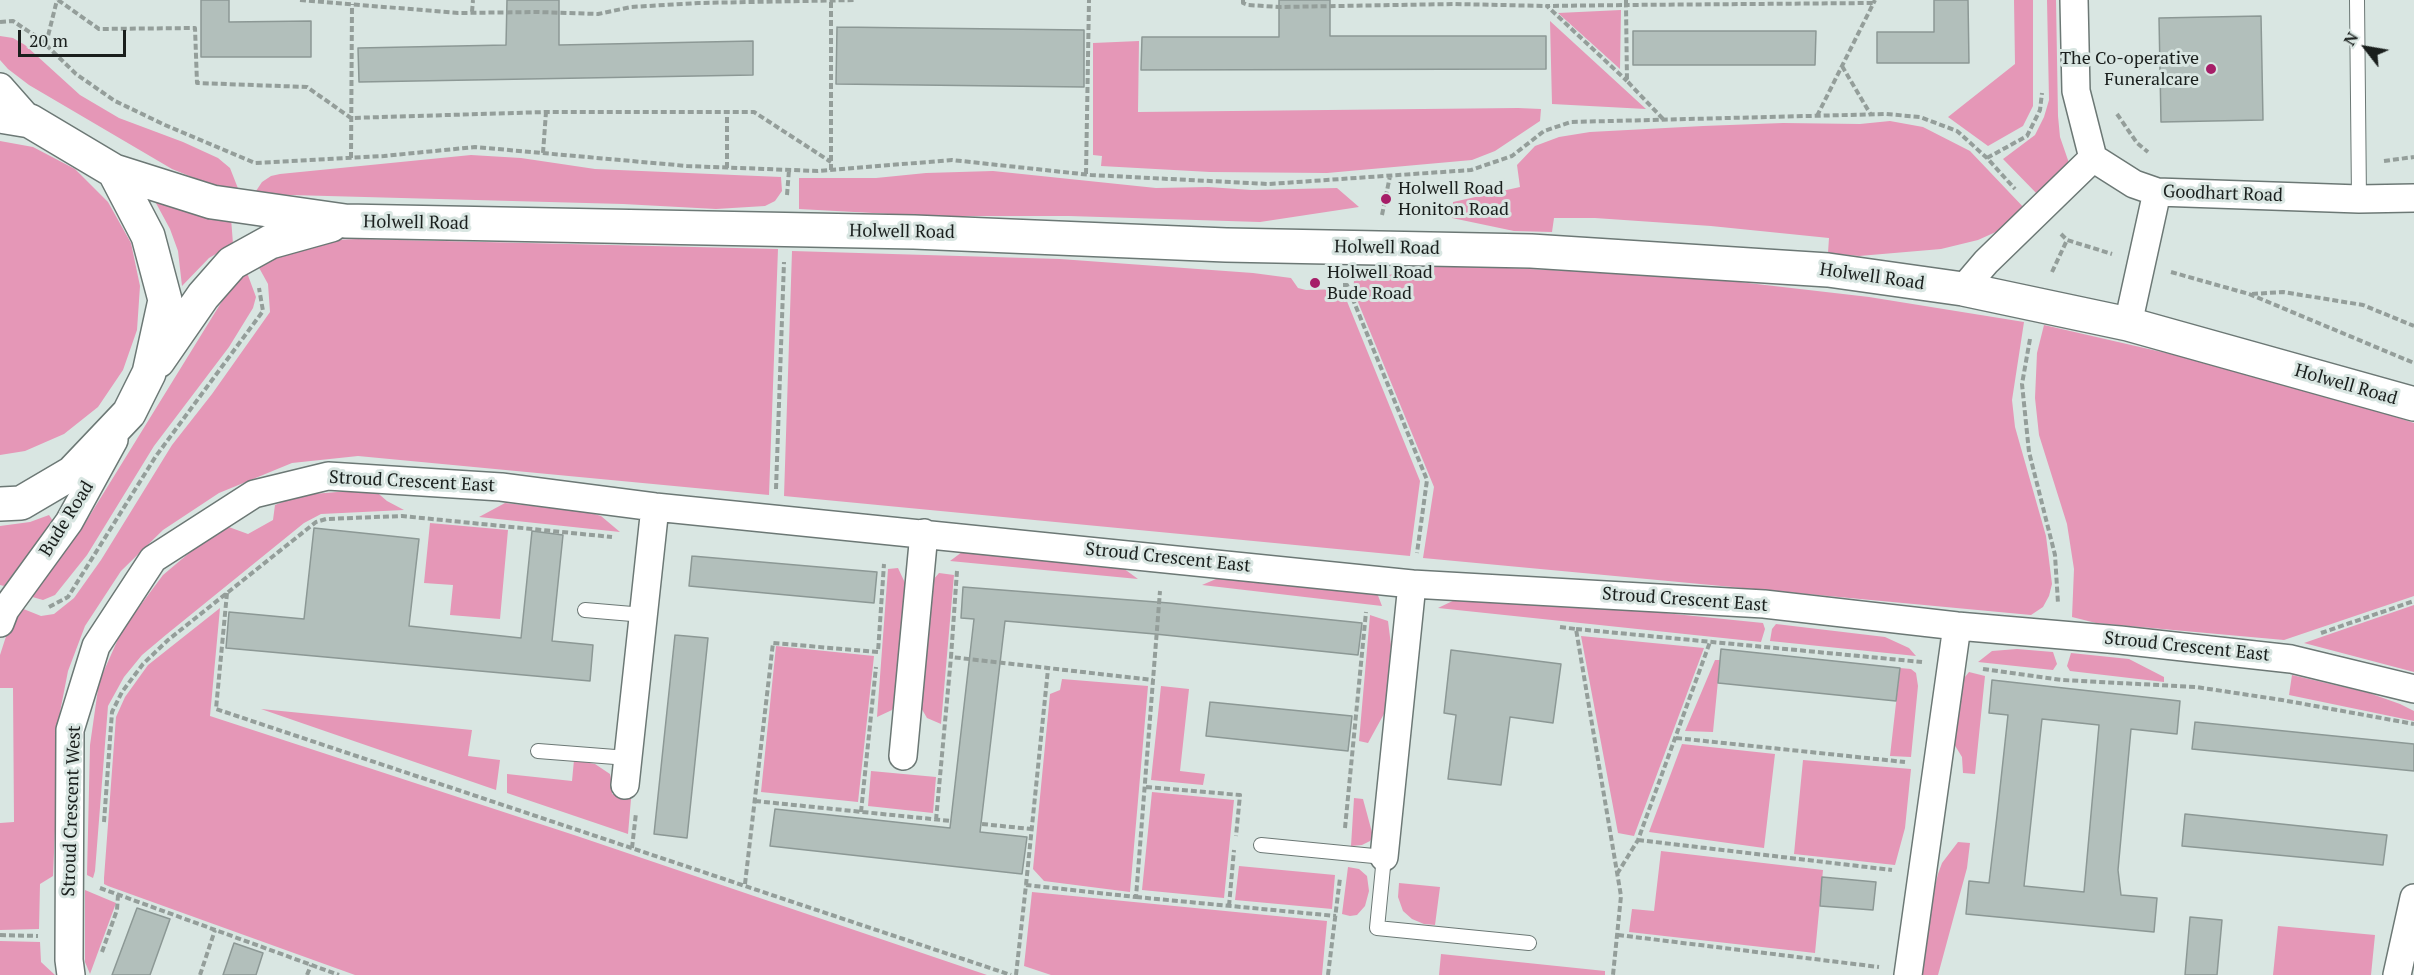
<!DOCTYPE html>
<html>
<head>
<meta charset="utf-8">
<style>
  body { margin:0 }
  #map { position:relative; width:2414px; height:975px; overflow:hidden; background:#d9e6e2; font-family:"PT Serif",serif }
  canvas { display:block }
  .north { position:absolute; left:2336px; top:18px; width:60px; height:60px; -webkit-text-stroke:4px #d9e6e2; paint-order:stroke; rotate:301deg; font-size:16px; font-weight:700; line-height:24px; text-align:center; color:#1a1f1d }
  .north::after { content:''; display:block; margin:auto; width:21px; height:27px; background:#1a1f1d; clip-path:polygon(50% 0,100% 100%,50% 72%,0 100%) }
  .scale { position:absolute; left:18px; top:30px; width:108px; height:27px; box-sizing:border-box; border:3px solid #1a1f1d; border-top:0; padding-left:8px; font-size:18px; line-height:21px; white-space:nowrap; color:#1a1f1d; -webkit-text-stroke:4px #d9e6e2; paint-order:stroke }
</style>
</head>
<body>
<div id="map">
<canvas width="2414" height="975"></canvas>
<div class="north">N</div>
<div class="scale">20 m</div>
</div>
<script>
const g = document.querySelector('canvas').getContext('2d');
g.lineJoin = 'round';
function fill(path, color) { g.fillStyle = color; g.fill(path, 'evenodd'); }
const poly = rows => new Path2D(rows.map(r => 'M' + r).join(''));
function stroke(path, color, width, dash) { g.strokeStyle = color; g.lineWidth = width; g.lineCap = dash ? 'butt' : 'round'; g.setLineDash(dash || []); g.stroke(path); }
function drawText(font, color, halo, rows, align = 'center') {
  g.font = font + ' "PT Serif",serif'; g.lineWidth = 6; g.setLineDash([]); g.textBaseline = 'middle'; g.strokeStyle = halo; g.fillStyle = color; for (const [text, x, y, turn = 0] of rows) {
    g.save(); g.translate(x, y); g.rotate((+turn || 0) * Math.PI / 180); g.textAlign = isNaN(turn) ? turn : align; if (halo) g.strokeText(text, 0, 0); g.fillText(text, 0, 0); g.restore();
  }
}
const green = poly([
  [2014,0,2033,0,2033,106,2023,126,1988,146,1948,117,2015,64],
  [2047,0,2056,0,2058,116,2060,137,2069,163,2040,197,2003,159,2035,135,2044,117,2049,100],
  [1621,10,1620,69,1558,13],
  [1550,21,1646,109,1552,104],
  [0,36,13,38,25,45,80,95,119,118,183,142,218,158,230,168,239,191,219,188,172,169,29,85,8,69,0,60],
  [1139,41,1138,112,1518,108,1541,109,1540,121,1495,151,1472,160,1327,173,1210,172,1101,166,1102,156,1093,155,1093,43],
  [1890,121,1923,127,1970,151,2027,211,2009,226,1978,240,1941,249,1859,256,1828,253,1829,238,1711,226,1595,218,1554,218,1552,232,1514,231,1452,218,1453,202,1520,187,1517,165,1535,146,1559,137,1590,132,1703,126,1783,123,1860,124],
  [0,141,33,147,75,169,108,202,131,243,140,286,137,330,123,370,98,407,64,434,25,451,0,455],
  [471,155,521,158,595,169,781,177,782,191,775,201,765,206,716,209,623,204,254,194,262,182,271,176,280,174],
  [993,171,1156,188,1208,187,1252,190,1337,188,1359,207,1260,222,1069,216,928,216,799,209,799,178,876,178,926,173],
  [150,192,231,218,233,244,209,258,182,286,178,251,170,229],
  [358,239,778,249,769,495,358,456,292,463,219,493,163,530,121,571,85,626,68,671,60,712,53,876,40,884,39,929,0,930,0,823,14,822,13,688,0,688,0,655,10,624,21,608,41,616,54,614,74,598,101,560,172,445,212,394,270,312,268,284,257,264,308,241],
  [792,251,1060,259,1253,273,1291,278,1298,288,1306,290,1342,289,1420,481,1410,556,784,496],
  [1445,265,1696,277,1869,297,2024,322,2012,400,2015,427,2046,536,2052,584,2049,596,2043,607,2031,615,1423,558,1434,487,1353,290,1354,281],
  [246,270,256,297,253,308,229,347,154,446,87,555,55,595,43,600,29,596,82,528,232,285],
  [2044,325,2214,364,2320,392,2414,423,2414,596,2284,640,2096,623,2072,617,2074,569,2067,524,2039,435,2035,398,2037,353],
  [373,489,387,501,404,510,321,514,304,523,167,634,142,655,124,677,108,706,95,871,93,878,87,875,90,745,99,682,122,630,163,575,201,543,226,526,248,534,273,520,275,505,301,495],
  [505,503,588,512,601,516,620,532,479,517],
  [49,515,53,521,4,586,0,585,0,526,30,522],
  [430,523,508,530,500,619,450,615,453,585,424,583],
  [976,547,1112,560,1138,579,950,561,962,552],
  [898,568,906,585,896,703,892,710,877,717,888,569],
  [1228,571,1377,593,1382,606,1202,585,1216,579],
  [939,573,954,575,941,724,927,718,920,706,933,580],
  [1478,594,1763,623,1765,629,1761,642,1438,608,1463,596],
  [2414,605,2414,672,2304,643],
  [220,608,210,716,577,836,987,975,355,975,108,886,104,884,104,878,116,717,125,697,148,665],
  [1370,615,1388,621,1391,645,1385,712,1368,743,1359,741],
  [1776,624,1885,637,1909,648,1916,656,1770,641,1772,629],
  [1581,636,1704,648,1634,836,1618,833],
  [776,646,874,656,858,802,761,792],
  [2017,649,2053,652,2057,664,2053,670,1978,662,1992,651],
  [2071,653,2129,659,2164,677,2164,682,2070,671,2067,666],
  [1715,660,1720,660,1713,732,1685,731],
  [1900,668,1911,669,1916,673,1918,686,1911,757,1890,756],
  [1969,672,1985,676,1975,774,1963,773,1962,757,1954,744,1960,683],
  [2292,675,2369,693,2400,704,2414,711,2414,721,2289,695],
  [1062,679,1148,686,1130,892,1044,881,1033,869,1050,694,1060,690],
  [1161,686,1189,689,1180,771,1205,774,1203,785,1151,780],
  [261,709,472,730,468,756,500,760,496,790],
  [1682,744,1775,754,1764,848,1649,832],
  [574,760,595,764,610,774,613,788,612,794,631,799,628,834,507,793,507,774,572,781],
  [1803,760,1911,769,1905,828,1895,865,1794,854],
  [871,771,936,777,933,813,868,806],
  [1152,792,1234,800,1224,898,1142,890],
  [1354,798,1363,799,1373,836,1370,841,1362,845,1351,846],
  [1958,842,1970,843,1967,868,1938,975,1913,975,1938,874,1942,863],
  [1661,851,1823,870,1815,953,1629,932,1632,909,1654,911],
  [1239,866,1335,875,1332,909,1235,900],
  [1348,867,1359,869,1367,876,1369,891,1365,906,1357,915,1350,916,1342,914],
  [1399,883,1440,887,1435,925,1424,924,1412,919,1403,911,1398,897],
  [85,890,116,903,90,974,85,962],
  [1032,892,1327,921,1322,975,1051,975,1024,966],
  [2278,926,2375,935,2371,975,2273,975],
  [0,941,40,942,41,962,55,975,0,975],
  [1441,954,1605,971,1605,975,1439,975]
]);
const building = poly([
  [201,0,229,0,229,22,311,21,311,57,201,57,201,0],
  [507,0,559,0,559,45,753,41,753,75,359,82,358,48,506,45,507,0],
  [1279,0,1330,0,1330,36,1546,36,1546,69,1141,70,1142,37,1279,37,1279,0],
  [1934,0,1968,0,1969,63,1877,63,1877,32,1934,32,1934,0],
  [2261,16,2263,120,2161,122,2159,18,2261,16],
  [837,27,1084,30,1084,87,836,84,837,27],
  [1633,31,1816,31,1815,65,1633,65,1633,31],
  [314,528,419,539,409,626,521,638,532,531,563,535,552,641,593,645,590,681,226,648,229,612,304,619,314,528],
  [692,556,877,572,874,603,689,586,692,556],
  [963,587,1169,603,1362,623,1358,655,1155,634,1005,621,980,832,1027,837,1022,874,770,846,775,809,950,828,974,619,961,618,963,587],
  [675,635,708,638,687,838,654,834,675,635],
  [1721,649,1900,668,1896,701,1718,683,1721,649],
  [1451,650,1561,664,1553,723,1510,717,1501,785,1448,779,1456,715,1444,713,1451,650],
  [1992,680,2180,701,2177,734,2131,729,2118,870,2121,895,2157,898,2154,932,1966,914,1969,881,1989,883,1997,816,2008,715,1989,713,1992,680],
  [2042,719,2099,725,2084,892,2024,886,2042,719],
  [1210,702,1352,716,1348,751,1206,736,1210,702],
  [2195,722,2414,744,2414,771,2192,749,2195,722],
  [2185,814,2387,835,2383,865,2182,846,2185,814],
  [1822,877,1876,882,1873,910,1820,906,1822,877],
  [137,908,170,919,150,975,112,975,137,908],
  [2190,917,2222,920,2217,975,2185,975,2190,917],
  [234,943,263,953,256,975,223,975,234,943]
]);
const path = poly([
  [58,0,99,29,195,28,197,83,307,87,351,118,546,112,754,112,831,162],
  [300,0,458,13,538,12,598,14,631,7,698,3,856,0],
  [1243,0,1243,3,1248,5,1279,7,1455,4,1547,6],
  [1626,0,1626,5,1547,6,1627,81],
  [472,12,473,0],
  [0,22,13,21,40,39,76,74,115,101,165,125,255,163,384,156,475,147,687,166,818,171,952,160,1091,175,1269,184,1471,170,1512,156,1544,131,1571,122,1886,114,1920,117,1957,131,1987,158,2015,189],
  [46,44,57,0],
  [1842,66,1871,115],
  [2117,114,2137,143,2148,152],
  [1817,116,1875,0],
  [1663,119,1627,81,1626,5,1873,3],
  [543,153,546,112],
  [351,158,352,4],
  [1987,158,2027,136,2040,110,2042,93],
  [2384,161,2414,157],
  [727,168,727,112],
  [831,170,831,0],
  [1086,174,1089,0],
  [787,195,789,170],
  [1382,215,1390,176],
  [2061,234,2067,240,2112,254],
  [2052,272,2067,240],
  [2171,272,2249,294,2414,363],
  [1343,285,1347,285,1427,480,1417,553],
  [2252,294,2283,292,2363,305,2414,326],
  [2030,339,2022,384,2029,452,2055,555,2058,603],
  [776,489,784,262],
  [957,571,951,657,1153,680],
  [227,593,216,709,1011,975],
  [49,607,68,597,156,456,263,311,259,288],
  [1560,627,1576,629,1621,896,1613,975],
  [1576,629,1922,662],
  [2321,633,2414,601],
  [1983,669,2062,680,2196,687,2282,700,2414,724],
  [1676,738,1905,762],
  [1146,787,1240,795,1236,836],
  [755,801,951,821],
  [861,812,876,667],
  [936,820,951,657],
  [104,822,112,712,122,692,143,664,168,640,316,522,326,519,402,516,612,537],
  [982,824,1031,829],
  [1345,828,1366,612],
  [1638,840,1892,870],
  [632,848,636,813],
  [1617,874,1638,840,1710,642],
  [745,884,773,643,878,652,884,564],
  [1026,885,1048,669],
  [100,888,339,975],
  [1136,897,1336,916],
  [1229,906,1234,850],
  [0,935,38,936],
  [1618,935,1879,967],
  [102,952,117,910,118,895],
  [200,975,215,930],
  [307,975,311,965],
  [1016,975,1026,885,1136,897,1160,591],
  [1328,975,1340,878]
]);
const service = poly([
  [2357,0,2359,199],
  [585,610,644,615],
  [538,751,628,758],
  [1261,845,1384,857,1377,928,1529,943]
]);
const minor = poly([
  [2074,0,2076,91,2093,158,2134,184,2157,192,2359,199,2414,198],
  [0,87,30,121],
  [1963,289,1986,262,2093,158],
  [2128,324,2157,192],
  [0,623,5,610,69,522,114,440],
  [903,756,924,533],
  [625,785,655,507],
  [1384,857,1412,584],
  [71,975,69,960,70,730,96,646,153,559,254,494,328,476,501,487,655,507,1412,584,1764,604,1957,626,2120,640,2291,659,2414,689],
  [1908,975,1957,626],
  [2397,975,2414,898]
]);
const tertiary = poly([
  [0,116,30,121,114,171,148,236,165,300,149,373,129,413,72,473,21,503,0,504],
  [114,171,212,202,345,221,914,232,1226,245,1531,251,1828,270,1963,289,2128,324,2414,404],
  [158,361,203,296,232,263,270,242,331,225]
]);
const markers = [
  [2211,69,6,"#a61e68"],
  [1386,199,6,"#a61e68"],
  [1315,283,6,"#a61e68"]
];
const poiNames = [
  ["The Co-operative",2199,59,"right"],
  ["Funeralcare",2199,80,"right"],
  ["Holwell Road",1398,189],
  ["Honiton Road",1398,210],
  ["Holwell Road",1327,273],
  ["Bude Road",1327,294]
];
const streetNames = [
  ["Goodhart Road",2223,194,2],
  ["Holwell Road",416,223,1],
  ["Holwell Road",902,232,1],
  ["Holwell Road",1387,248,1],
  ["Holwell Road",1872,277,8],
  ["Holwell Road",2346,385,16],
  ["Stroud Crescent East",412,482,3],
  ["Bude Road",67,519,-58],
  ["Stroud Crescent East",1168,558,6],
  ["Stroud Crescent East",1685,600,4],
  ["Stroud Crescent East",2187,647,6],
  ["Stroud Crescent West",72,811,-88]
];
fill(green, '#e597b7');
fill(building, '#b2bfbb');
stroke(building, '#8c9895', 1.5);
stroke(service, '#6c7875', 16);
stroke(minor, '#6c7875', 30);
stroke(tertiary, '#6c7875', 36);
stroke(path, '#949e9a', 4, [6, 3]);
stroke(service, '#fff', 14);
stroke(minor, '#fff', 27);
stroke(tertiary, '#fff', 33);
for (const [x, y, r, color] of markers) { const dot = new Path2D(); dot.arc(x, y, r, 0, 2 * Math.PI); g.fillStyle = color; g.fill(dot); stroke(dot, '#d9e6e2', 2); }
drawText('18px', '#1a1f1d', '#d9e6e2', poiNames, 'left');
drawText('18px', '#1a1f1d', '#d9e6e2', streetNames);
</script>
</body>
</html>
